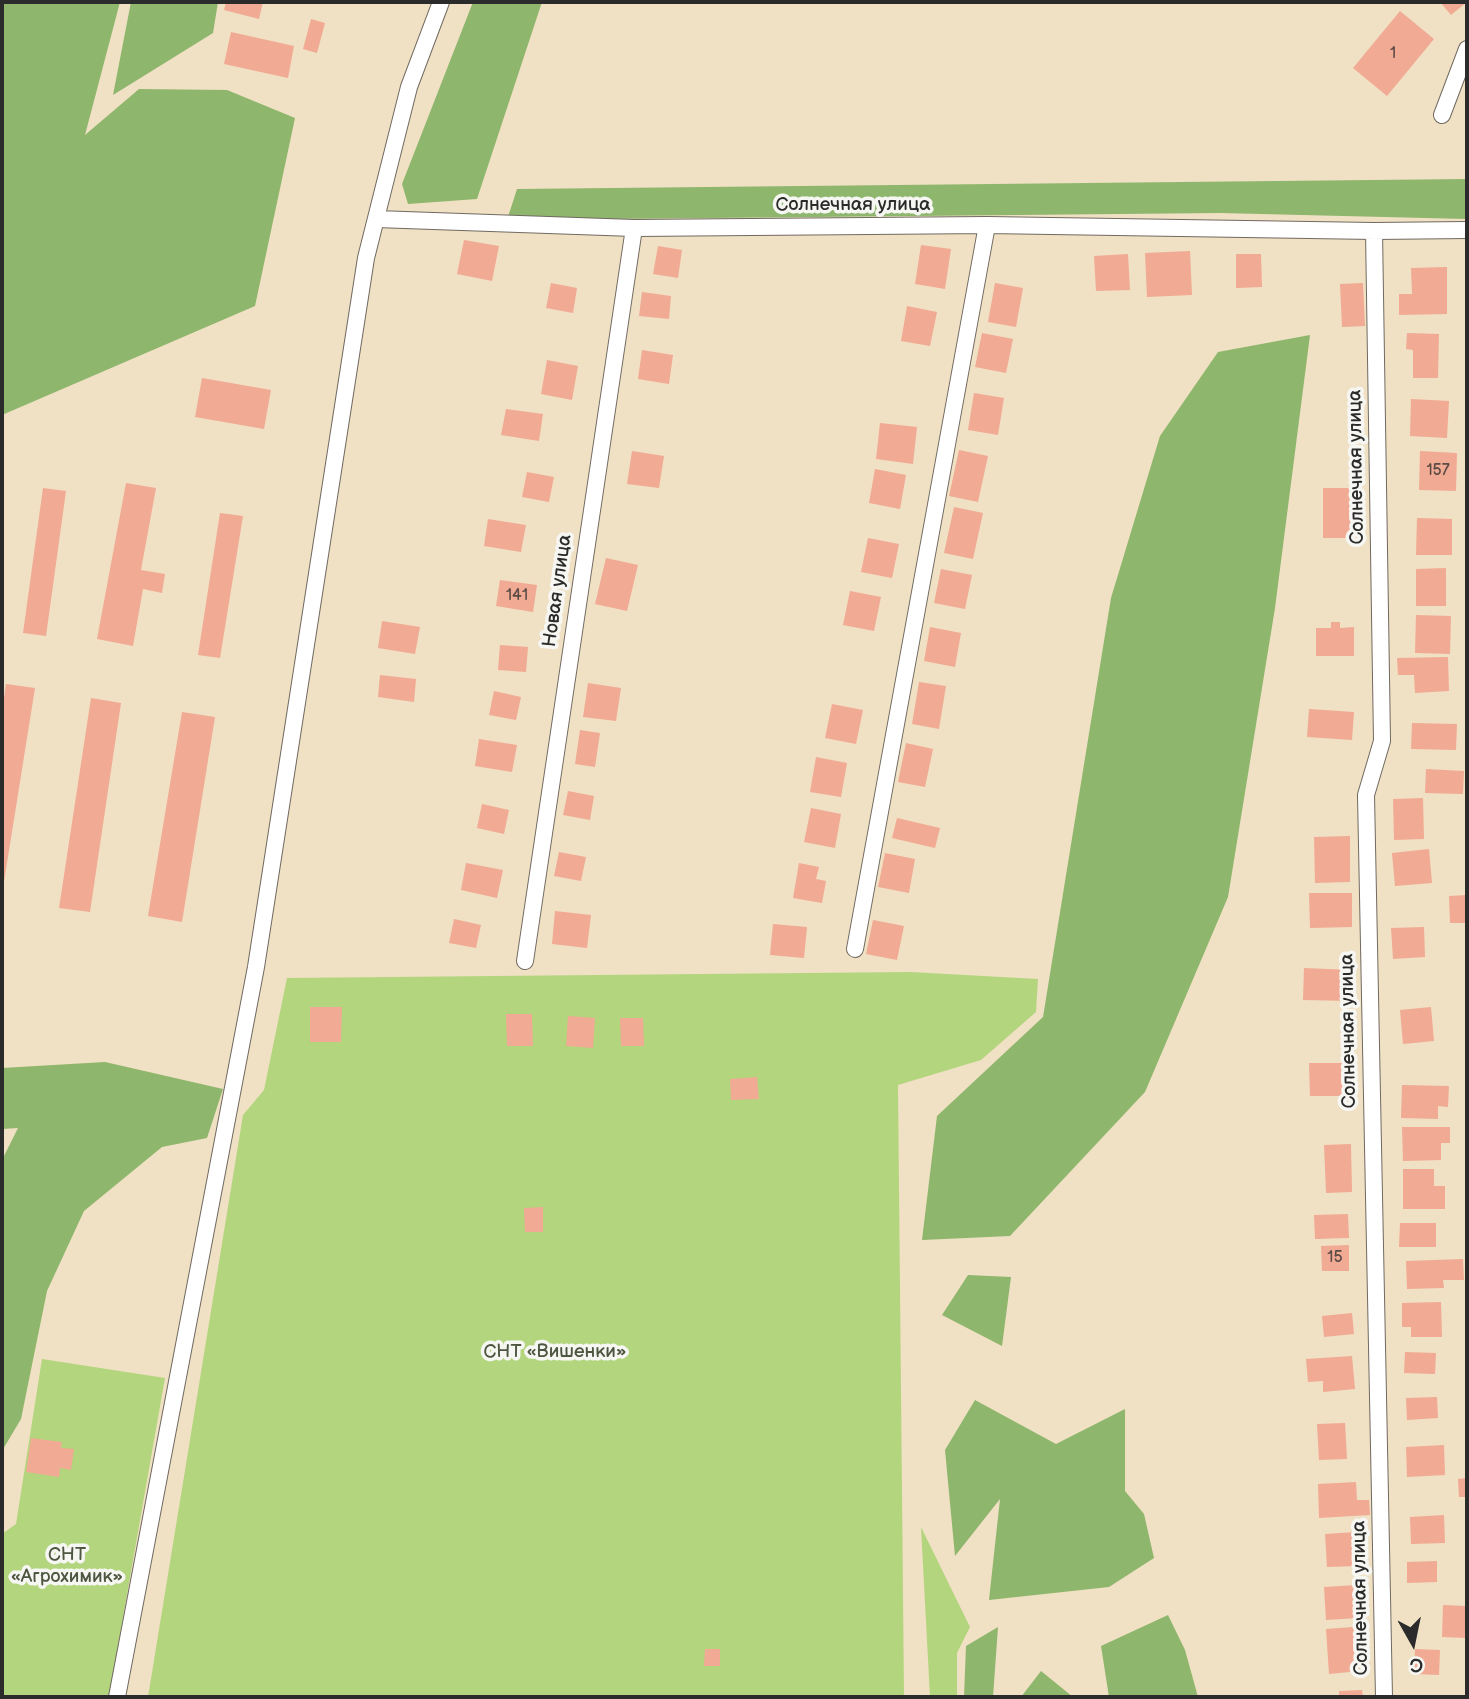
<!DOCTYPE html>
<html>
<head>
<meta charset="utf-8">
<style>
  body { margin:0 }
  #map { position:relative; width:1469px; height:1699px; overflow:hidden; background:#f0e0c4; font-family:"Balsamiq Sans",sans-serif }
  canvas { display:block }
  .frame { position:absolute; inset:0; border:4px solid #2b2b2b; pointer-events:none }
  .north { position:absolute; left:1378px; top:1608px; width:70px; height:70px; -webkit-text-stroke:5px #f6f6f2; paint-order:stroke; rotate:171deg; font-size:19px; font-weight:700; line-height:28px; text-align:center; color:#2b2b2b }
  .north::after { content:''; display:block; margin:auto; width:24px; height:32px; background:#2b2b2b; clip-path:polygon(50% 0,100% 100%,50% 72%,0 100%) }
</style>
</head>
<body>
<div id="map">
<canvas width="1469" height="1699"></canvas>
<div class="frame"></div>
<div class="north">С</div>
</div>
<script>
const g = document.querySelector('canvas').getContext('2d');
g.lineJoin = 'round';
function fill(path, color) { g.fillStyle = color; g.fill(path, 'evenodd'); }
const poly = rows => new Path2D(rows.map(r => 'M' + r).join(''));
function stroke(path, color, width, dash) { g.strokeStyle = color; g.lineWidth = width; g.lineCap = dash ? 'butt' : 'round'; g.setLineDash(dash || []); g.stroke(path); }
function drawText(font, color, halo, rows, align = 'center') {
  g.font = font + ' "Balsamiq Sans",sans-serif'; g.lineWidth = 7; g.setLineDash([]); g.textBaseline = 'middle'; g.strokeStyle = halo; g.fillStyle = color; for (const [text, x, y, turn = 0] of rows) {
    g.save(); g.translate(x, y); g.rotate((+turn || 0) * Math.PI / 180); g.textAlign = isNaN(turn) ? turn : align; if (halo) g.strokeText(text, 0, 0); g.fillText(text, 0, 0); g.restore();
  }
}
const green = poly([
  [910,972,1038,979,1036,1012,981,1060,898,1085,904,1697,148,1697,243,1115,264,1090,287,978],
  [42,1359,165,1378,109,1697,2,1697,2,1534,16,1524],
  [921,1527,970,1627,957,1653,957,1697,930,1697]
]);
const forest = poly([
  [2,2,120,2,85,135,139,89,227,90,295,118,255,306,2,415],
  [131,2,218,2,213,33,113,95],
  [473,2,542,2,477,199,408,204,402,184],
  [1467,179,1467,219,1220,213,507,220,517,189],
  [1310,335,1275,608,1228,897,1145,1092,1010,1236,922,1240,937,1116,1043,1017,1111,598,1160,436,1218,352],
  [105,1062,223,1089,207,1138,162,1147,84,1211,47,1291,21,1419,2,1451,2,1160,18,1128,2,1129,2,1068],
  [968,1275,1011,1277,1002,1346,942,1315],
  [975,1400,1056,1444,1125,1409,1125,1491,1144,1514,1154,1558,1109,1587,989,1600,1000,1499,955,1556,945,1450],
  [1168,1615,1185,1650,1198,1697,1109,1697,1101,1646],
  [998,1627,993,1697,964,1697,966,1646],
  [1041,1671,1073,1697,1021,1697]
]);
const building = poly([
  [226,2,263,2,259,19,224,10],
  [1440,2,1467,2,1451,15],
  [1400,11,1434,39,1387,96,1353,68],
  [311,19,325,23,317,53,303,49],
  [231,32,294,46,288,78,224,64],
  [464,240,499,246,492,281,457,274],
  [921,245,951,249,945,289,915,284],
  [658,246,682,250,678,278,653,274],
  [1190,251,1192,295,1147,297,1145,253],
  [1128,254,1130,290,1096,291,1094,256],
  [1236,254,1261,254,1262,287,1236,288],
  [1447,267,1447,314,1399,315,1399,294,1412,294,1411,268],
  [551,283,577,288,573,313,546,308],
  [995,283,1023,288,1016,327,988,322],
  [1363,283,1365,326,1342,327,1340,284],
  [642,292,671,296,669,319,639,316],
  [907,306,937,312,930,346,901,341],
  [982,333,1013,339,1006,373,975,367],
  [1407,333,1439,334,1438,378,1413,378,1413,350,1406,349],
  [642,350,673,355,669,384,638,379],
  [547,360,578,366,572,400,541,394],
  [202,378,271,390,264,429,195,417],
  [974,393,1004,398,998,435,968,430],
  [1411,399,1449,401,1447,438,1410,436],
  [506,409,543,414,539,441,501,435],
  [880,423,917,427,913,464,876,459],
  [959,450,988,456,978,502,949,496],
  [632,451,664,456,659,488,627,484],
  [1420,451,1457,453,1456,491,1419,490],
  [875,469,906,475,900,509,869,503],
  [527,472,554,477,549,502,522,497],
  [126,483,156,488,141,570,165,574,162,593,143,589,133,646,97,639],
  [43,488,66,491,46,636,23,633],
  [1323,488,1351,488,1351,538,1323,538],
  [954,507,983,513,973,559,944,553],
  [220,513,243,516,220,658,198,655],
  [1417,518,1452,519,1452,555,1416,555],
  [488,519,526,525,521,552,484,546],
  [868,538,899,544,892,578,861,572],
  [606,558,638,565,627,611,595,604],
  [1446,568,1446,606,1416,606,1416,569],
  [941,569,972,575,965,609,934,603],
  [500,580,537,585,533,612,496,606],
  [850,591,881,597,874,631,843,625],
  [1416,615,1451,616,1450,654,1415,653],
  [382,621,420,627,415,654,378,648],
  [1331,622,1340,622,1340,628,1354,627,1354,656,1316,656,1316,628,1331,628],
  [930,627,961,633,955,667,924,661],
  [500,645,528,647,526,672,498,670],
  [1448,657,1449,691,1415,693,1414,675,1398,675,1397,658],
  [380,675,416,679,414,702,378,697],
  [919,682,946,686,939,729,912,724],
  [588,683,621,688,616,721,583,717],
  [6,684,35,688,3,888,2,712],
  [494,691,521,697,516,720,489,715],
  [91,698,121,703,90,912,59,908],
  [832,704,863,710,856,744,825,738],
  [1309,709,1354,712,1352,740,1307,737],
  [182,712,215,717,182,922,148,916],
  [1412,723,1457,724,1456,750,1411,749],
  [580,730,600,733,595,767,575,764],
  [479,739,517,745,512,772,475,766],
  [906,743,933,749,925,787,898,782],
  [816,757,847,763,841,797,810,792],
  [1426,769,1464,771,1463,794,1425,793],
  [568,791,594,796,590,820,563,815],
  [1423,798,1424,839,1394,840,1393,799],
  [482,804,509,810,504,834,477,828],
  [811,808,841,814,835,848,804,842],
  [897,818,940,828,935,848,892,838],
  [1350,836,1350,882,1315,883,1314,837],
  [1429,849,1432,883,1395,886,1392,853],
  [559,852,586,857,581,881,554,876],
  [885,853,915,859,909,893,878,887],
  [466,863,503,870,497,898,461,890],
  [799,863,819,867,816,879,826,881,822,903,793,898],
  [1309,893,1352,893,1352,927,1310,928],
  [1467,895,1467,923,1450,923,1449,896],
  [555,911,591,915,587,948,552,944],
  [454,919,481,925,476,948,449,943],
  [873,920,904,926,897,960,866,954],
  [773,924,807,927,804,958,770,955],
  [1424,927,1425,957,1393,959,1391,928],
  [1304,968,1351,970,1350,1001,1303,1000],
  [310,1007,342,1007,341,1042,310,1042],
  [1431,1007,1434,1041,1403,1044,1400,1010],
  [506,1014,532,1014,533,1046,507,1046],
  [568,1016,595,1018,593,1048,566,1046],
  [620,1018,643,1018,644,1046,621,1046],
  [1309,1063,1350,1063,1350,1096,1310,1096],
  [757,1077,759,1099,731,1100,730,1079],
  [1402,1085,1449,1086,1448,1107,1438,1106,1438,1119,1401,1118],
  [1402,1127,1450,1127,1450,1143,1441,1143,1441,1160,1403,1161],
  [1351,1144,1352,1192,1326,1193,1324,1145],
  [1403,1169,1434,1169,1434,1186,1445,1186,1445,1209,1403,1209],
  [543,1207,543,1232,525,1232,524,1208],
  [1348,1214,1349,1238,1315,1239,1314,1215],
  [1400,1223,1436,1223,1436,1247,1399,1247],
  [1349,1245,1349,1271,1322,1271,1321,1246],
  [1463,1259,1464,1280,1443,1280,1444,1288,1407,1289,1406,1261],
  [1441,1302,1442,1337,1411,1337,1411,1327,1402,1327,1402,1303],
  [1352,1313,1354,1334,1324,1337,1322,1316],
  [1405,1352,1436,1353,1435,1374,1404,1373],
  [1352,1356,1355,1389,1323,1392,1323,1381,1308,1382,1306,1359],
  [1437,1397,1438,1418,1407,1420,1406,1398],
  [1345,1423,1347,1459,1319,1460,1317,1424],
  [31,1438,62,1442,61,1448,74,1449,71,1470,60,1468,59,1477,26,1472],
  [1444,1445,1445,1475,1407,1477,1406,1447],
  [1467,1478,1467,1497,1459,1497,1458,1479],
  [1356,1482,1357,1500,1369,1500,1370,1515,1319,1518,1318,1484],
  [1444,1515,1445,1543,1411,1544,1410,1517],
  [1356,1532,1358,1566,1327,1567,1325,1534],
  [1437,1561,1437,1582,1407,1583,1407,1562],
  [1356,1585,1359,1618,1326,1620,1324,1587],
  [1443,1605,1467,1606,1467,1638,1442,1637],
  [1366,1626,1368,1652,1359,1653,1360,1671,1329,1674,1326,1629],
  [705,1649,720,1649,720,1666,704,1666],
  [1415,1649,1440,1650,1439,1675,1414,1674],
  [1362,1690,1363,1697,1339,1697,1339,1691]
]);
const minor = poly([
  [1442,115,1467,49],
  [376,219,634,228,987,225,1374,231,1382,741,1366,795,1384,1697],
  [1374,231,1467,230],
  [855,949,987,225],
  [525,961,634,228],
  [117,1697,256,967,366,258,409,87,441,2]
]);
const numberNames = [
  ["1",1393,54],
  ["157",1438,471],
  ["141",517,596],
  ["15",1335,1258]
];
const streetNames = [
  ["Солнечная улица",853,205],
  ["Солнечная улица",1357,467,-91],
  ["Новая улица",558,591,-82],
  ["Солнечная улица",1349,1031,-91],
  ["Солнечная улица",1361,1598,-91]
];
const parkNames = [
  ["СНТ «Вишенки»",555,1352],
  ["СНТ",67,1555],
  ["«Агрохимик»",67,1577]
];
fill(green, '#b3d57d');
fill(forest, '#8eb66c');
fill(building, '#f1aa93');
stroke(minor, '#706a61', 18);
stroke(minor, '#fff', 16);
drawText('16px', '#5c4b45', null, numberNames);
drawText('19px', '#2b2b2b', '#f6f6f2', streetNames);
drawText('19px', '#4d5640', '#f6f6f2', parkNames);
</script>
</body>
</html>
